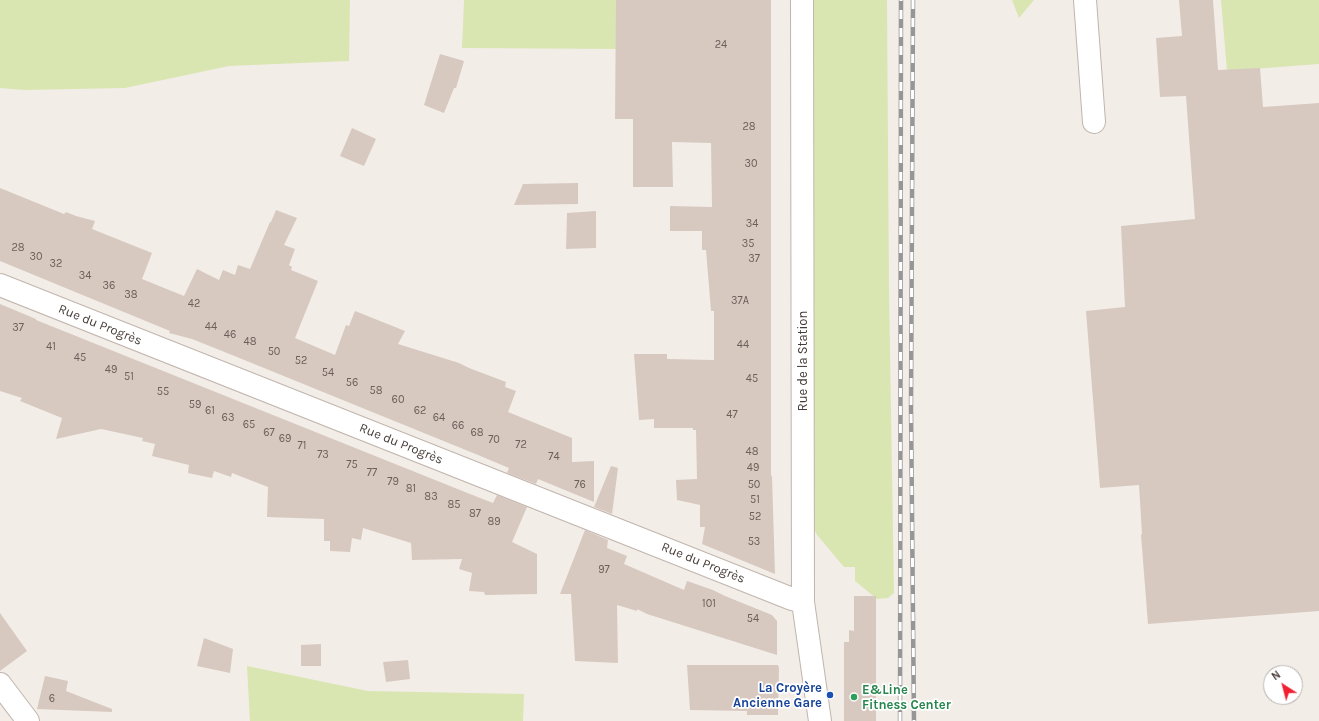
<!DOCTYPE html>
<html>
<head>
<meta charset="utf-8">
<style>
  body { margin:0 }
  #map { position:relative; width:1319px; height:721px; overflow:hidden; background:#f3ede8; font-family:Karla,sans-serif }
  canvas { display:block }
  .north { position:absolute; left:1263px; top:665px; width:40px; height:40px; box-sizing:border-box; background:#fff; border:1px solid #b5b1af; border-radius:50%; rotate:324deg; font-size:11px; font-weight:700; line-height:16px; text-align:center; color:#463c37 }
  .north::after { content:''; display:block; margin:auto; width:14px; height:18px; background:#f12132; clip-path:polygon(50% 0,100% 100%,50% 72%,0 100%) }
</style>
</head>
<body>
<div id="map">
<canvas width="1319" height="721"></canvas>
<div class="north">N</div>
</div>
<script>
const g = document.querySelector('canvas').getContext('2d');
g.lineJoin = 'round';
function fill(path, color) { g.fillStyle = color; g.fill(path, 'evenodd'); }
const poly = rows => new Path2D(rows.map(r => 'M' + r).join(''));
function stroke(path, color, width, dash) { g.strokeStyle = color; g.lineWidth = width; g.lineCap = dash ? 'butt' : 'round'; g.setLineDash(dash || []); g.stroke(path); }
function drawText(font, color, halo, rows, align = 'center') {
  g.font = font + ' Karla,sans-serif'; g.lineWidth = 3.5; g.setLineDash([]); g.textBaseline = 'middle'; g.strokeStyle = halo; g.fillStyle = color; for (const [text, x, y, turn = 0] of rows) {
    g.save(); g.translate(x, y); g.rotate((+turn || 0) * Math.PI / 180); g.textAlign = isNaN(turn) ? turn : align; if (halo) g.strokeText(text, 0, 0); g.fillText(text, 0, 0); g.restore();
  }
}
const green = poly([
  [0,0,350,0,349,61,229,66,125,88,24,90,0,88],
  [464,0,630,0,619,49,462,48],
  [802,0,887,0,889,290,894,593,888,598,877,599,855,581,855,567,844,567,817,535,803,506],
  [1012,0,1034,0,1019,18],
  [1221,0,1319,0,1319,64,1227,71],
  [247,666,368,691,524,694,523,721,250,721]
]);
const building = poly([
  [616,0,771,0,771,476,772,476,775,574,702,544,705,527,700,527,700,505,677,500,676,480,697,479,696,430,693,430,693,428,654,428,654,419,639,420,634,354,667,354,667,359,714,360,714,311,711,311,706,250,702,250,702,231,670,231,670,206,712,207,711,143,672,142,673,187,633,187,633,119,615,119],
  [1179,0,1213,0,1218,70,1260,68,1263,107,1319,103,1319,611,1148,624,1141,535,1142,534,1139,485,1100,488,1086,311,1125,307,1121,226,1195,219,1186,96,1160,97,1156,38,1182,36],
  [440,54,464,61,456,88,454,88,444,113,424,105],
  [352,128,376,139,364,166,340,156],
  [578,183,578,204,514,205,523,184],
  [0,188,64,214,66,212,76,216,95,221,92,229,152,253,142,279,184,296,197,269,219,280,223,270,235,275,238,265,250,269,270,222,271,222,276,210,297,218,284,245,295,249,289,265,292,267,291,270,318,281,295,338,335,355,346,325,349,326,355,311,405,331,398,344,459,363,469,368,506,382,505,387,516,391,508,412,572,438,572,462,594,461,594,502,538,479,536,484,507,473,509,468,478,455,232,355,192,339,169,333,170,331,0,261],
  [596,211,596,248,566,249,567,213],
  [0,304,36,319,36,320,470,494,493,503,497,495,527,507,512,542,537,554,537,594,485,595,484,592,469,591,472,573,459,569,462,559,412,560,411,543,363,528,361,540,352,538,350,552,330,551,330,541,324,541,324,519,267,517,268,487,232,473,231,477,214,471,212,478,188,473,189,465,152,456,155,444,142,441,143,438,101,429,56,439,62,418,20,401,22,398,0,391],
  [611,466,618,468,612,514,594,507],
  [585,530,608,540,607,548,627,556,624,564,684,590,687,581,713,590,725,596,772,615,777,621,777,655,647,614,637,609,637,611,617,605,618,663,575,661,571,594,560,594],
  [854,596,876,596,876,721,844,721,844,642,849,642,849,630,854,631],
  [0,613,27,651,0,671],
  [204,638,233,649,230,673,197,666],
  [321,644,321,666,301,666,301,645],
  [408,660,410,679,386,682,383,662],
  [687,665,778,665,779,668,778,715,747,715,747,711,690,710],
  [45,676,68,681,66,691,112,709,112,712,37,709]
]);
const minor = poly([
  [802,0,803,602,820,721],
  [1085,0,1094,122],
  [0,285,792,599,803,602],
  [0,684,28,721]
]);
const rail = poly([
  [913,0,911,408,914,721],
  [900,721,901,0]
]);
const markers = [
  [830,695,4,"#1a4fb4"],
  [854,697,4,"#2e9e5b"]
];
const numberNames = [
  ["24",721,45],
  ["28",749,127],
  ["30",751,164],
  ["34",752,224],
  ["35",748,244],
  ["28",18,248],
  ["30",36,257],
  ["37",754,259],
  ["32",56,264],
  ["34",85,276],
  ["36",109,286],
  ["38",131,295],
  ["37A",740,301],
  ["42",194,304],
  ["44",211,327],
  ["37",18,328],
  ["46",230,335],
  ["48",250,342],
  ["44",743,345],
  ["41",51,347],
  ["50",274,352],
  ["45",80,358],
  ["52",301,361],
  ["49",111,370],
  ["54",328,373],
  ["51",129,377],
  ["45",752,379],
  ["56",352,383],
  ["58",376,391],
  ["55",163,392],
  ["60",398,400],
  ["59",195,405],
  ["61",210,411],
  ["62",420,411],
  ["47",732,415],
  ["63",228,418],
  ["64",439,418],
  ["65",249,425],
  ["66",458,426],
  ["67",269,433],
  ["68",477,433],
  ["69",285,439],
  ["70",494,440],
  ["72",521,445],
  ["71",302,446],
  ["48",752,452],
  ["73",323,455],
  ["74",554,457],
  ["75",352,465],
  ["49",753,468],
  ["77",372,473],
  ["79",393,482],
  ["76",580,485],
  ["50",754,485],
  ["81",411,489],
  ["83",431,497],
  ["51",755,500],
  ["85",454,505],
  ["87",475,514],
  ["52",755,517],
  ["89",494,522],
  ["53",754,542],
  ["97",604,570],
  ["101",709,604],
  ["54",753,619],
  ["6",52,699]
];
const streetNames = [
  ["Rue du Progrès",100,325,22],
  ["Rue de la Station",803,361,-90],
  ["Rue du Progrès",401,444,22],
  ["Rue du Progrès",703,563,22]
];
const transitNames = [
  ["La Croyère",822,688],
  ["Ancienne Gare",822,703]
];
const leisureNames = [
  ["E&Line",862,690],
  ["Fitness Center",862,705]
];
fill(green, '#dae6b2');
fill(building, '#d7c9c0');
stroke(minor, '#c1b5ad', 24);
stroke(minor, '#fff', 22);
stroke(rail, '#969696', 4.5);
stroke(rail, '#fff', 3, [9]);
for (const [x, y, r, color] of markers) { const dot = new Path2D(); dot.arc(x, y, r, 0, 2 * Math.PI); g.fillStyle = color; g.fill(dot); stroke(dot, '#fff', 1.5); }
drawText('11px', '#6a5f59', null, numberNames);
drawText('13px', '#463c37', '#fff', streetNames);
drawText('bold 13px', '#164399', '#fff', transitNames, 'right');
drawText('bold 13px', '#27864d', '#fff', leisureNames, 'left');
</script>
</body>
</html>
